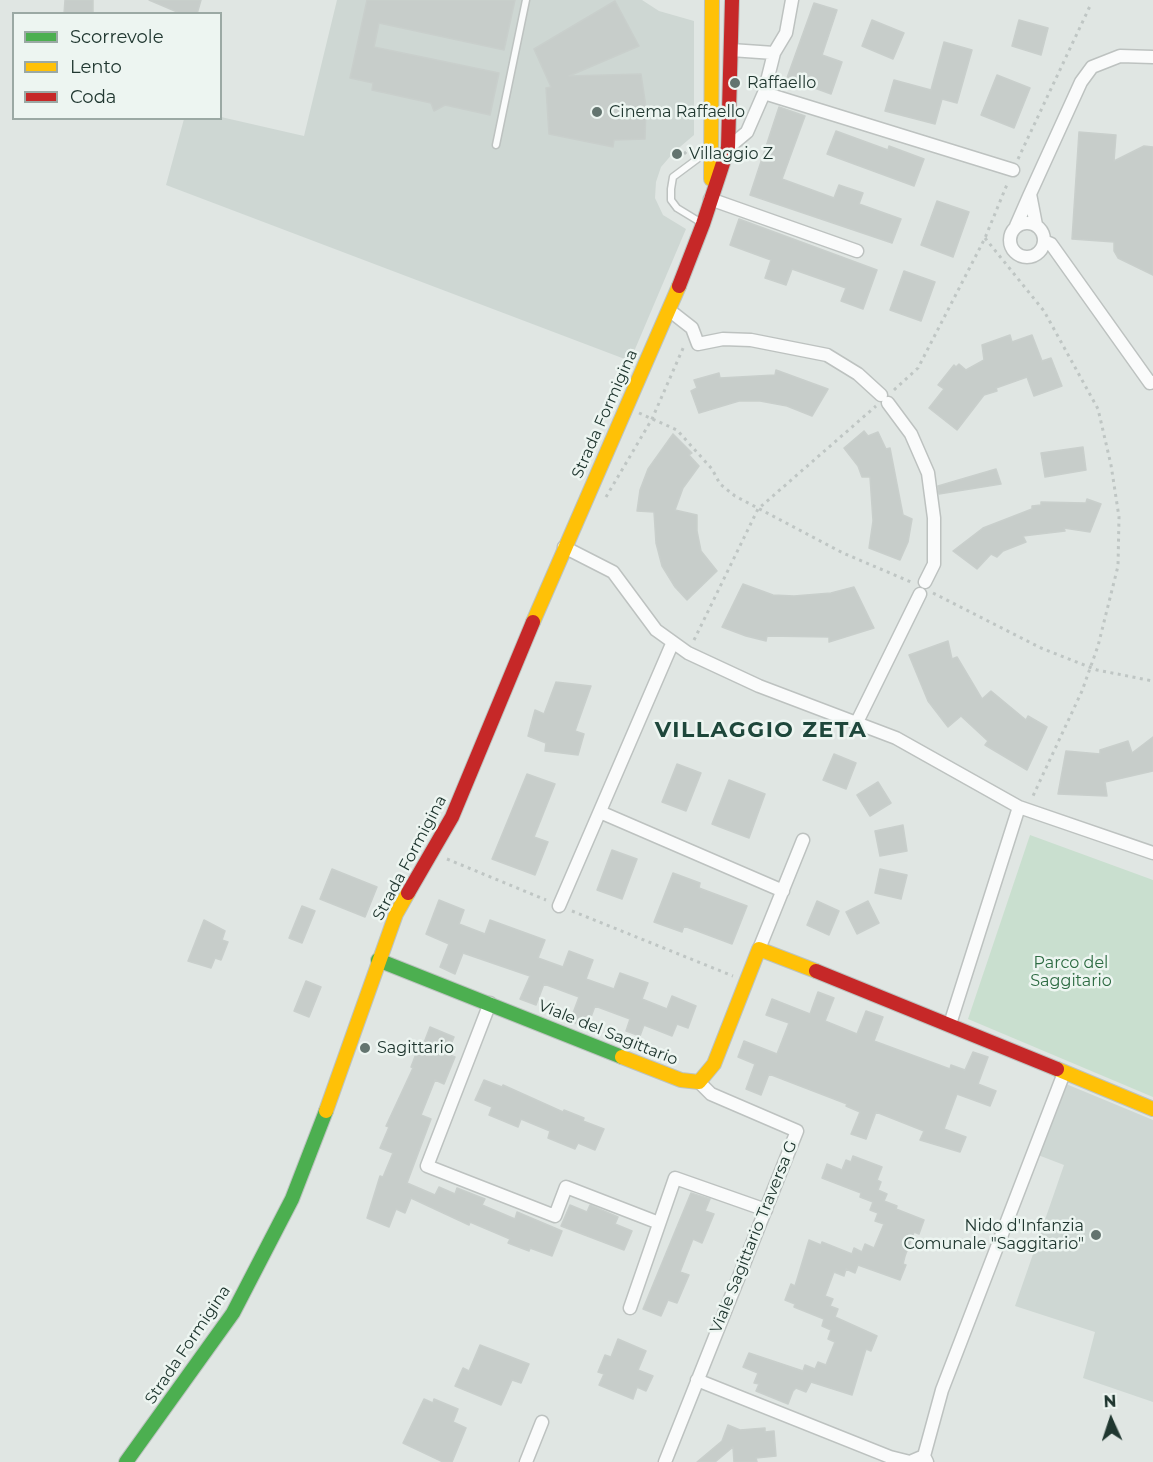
<!DOCTYPE html>
<html>
<head>
<meta charset="utf-8">
<style>
  body { margin:0 }
  #map { position:relative; width:1153px; height:1462px; overflow:hidden; background:#e0e6e3; font-family:Montserrat,sans-serif }
  canvas { display:block }
  .legend { position:absolute; left:12px; top:12px; width:210px; height:108px; box-sizing:border-box; background:#edf5f1; border:2px solid #9ba9a4; margin:0; padding:8px 10px; list-style:none; font-size:18px; color:#203730 }
  .legend li { display:flex; align-items:center; gap:12px; height:30px }
  .legend b { width:30px; border:2px solid #9ba9a4 }
  .north { position:absolute; left:1081px; top:1390px; width:60px; height:60px; -webkit-text-stroke:4px #edf5f1; paint-order:stroke; rotate:357deg; font-size:16px; font-weight:700; line-height:24px; text-align:center; color:#203730 }
  .north::after { content:''; display:block; margin:auto; width:21px; height:27px; background:#203730; clip-path:polygon(50% 0,100% 100%,50% 72%,0 100%) }
</style>
</head>
<body>
<div id="map">
<canvas width="1153" height="1462"></canvas>
<ul class="legend">
<li><b style="height:8px;background:#4caf50"></b>Scorrevole</li>
<li><b style="height:8px;background:#ffc107"></b>Lento</li>
<li><b style="height:8px;background:#c62828"></b>Coda</li>
</ul>
<div class="north">N</div>
</div>
<script>
const g = document.querySelector('canvas').getContext('2d');
g.lineJoin = 'round';
function fill(path, color) { g.fillStyle = color; g.fill(path, 'evenodd'); }
const poly = rows => new Path2D(rows.map(r => 'M' + r).join(''));
function stroke(path, color, width, dash) { g.strokeStyle = color; g.lineWidth = width; g.lineCap = dash ? 'butt' : 'round'; g.setLineDash(dash || []); g.stroke(path); }
function drawText(font, color, halo, rows, align = 'center') {
  g.font = font + ' Montserrat,sans-serif'; g.lineWidth = 5; g.setLineDash([]); g.textBaseline = 'middle'; g.strokeStyle = halo; g.fillStyle = color; for (const [text, x, y, turn = 0] of rows) {
    g.save(); g.translate(x, y); g.rotate((+turn || 0) * Math.PI / 180); g.textAlign = isNaN(turn) ? turn : align; if (halo) g.strokeText(text, 0, 0); g.fillText(text, 0, 0); g.restore();
  }
}
const built = poly([
  [337,0,642,0,659,11,694,21,694,135,674,152,661,167,656,182,655,198,663,215,686,229,630,361,166,185,184,119,221,117,304,136],
  [1066,1084,1153,1120,1153,1402,1083,1378,1095,1332,1015,1306,1064,1165,1038,1155]
]);
const green = poly([
  [1030,835,1153,880,1153,1097,968,1019]
]);
const building = poly([
  [65,0,93,0,93,14,64,14,65,0],
  [149,0,201,0,197,14,182,14,149,0],
  [367,0,515,0,504,50,379,23,374,47,499,73,490,115,445,105,434,111,431,103,372,90,373,83,350,78,367,0],
  [615,1,639,46,569,76,641,74,646,107,645,139,614,140,613,147,549,134,546,88,551,87,534,49,615,1],
  [814,3,837,10,822,55,842,62,831,94,787,78,814,3],
  [872,20,904,33,893,59,862,46,872,20],
  [1019,20,1048,28,1041,55,1012,46,1019,20],
  [944,42,972,50,957,103,942,99,935,124,885,111,894,80,931,90,944,42],
  [997,75,1030,88,1014,128,981,115,997,75],
  [779,107,805,116,782,179,834,198,839,185,863,193,859,204,901,219,892,243,750,195,779,107],
  [836,131,888,150,889,146,924,159,914,186,827,154,836,131],
  [1079,132,1116,135,1114,161,1144,146,1153,147,1153,275,1118,258,1114,251,1114,242,1072,239,1079,132],
  [937,201,969,212,953,257,921,245,937,201],
  [739,219,877,270,863,309,841,301,846,288,792,269,786,285,765,278,771,260,730,245,739,219],
  [904,271,935,282,921,321,890,310,904,271],
  [1010,335,1012,342,1032,335,1042,361,1051,358,1062,386,1034,396,1027,377,996,388,997,391,984,395,957,430,929,408,944,389,938,385,954,365,956,367,959,364,966,370,984,360,982,345,1010,335],
  [776,370,828,389,812,416,787,406,760,401,739,401,699,413,691,391,697,388,694,380,719,373,720,378,775,375,776,370],
  [864,431,868,436,878,432,886,449,890,448,903,515,912,519,908,542,900,560,869,548,873,521,870,477,862,477,858,466,844,448,864,431],
  [673,434,692,453,689,455,699,466,683,488,675,510,697,515,697,531,701,551,717,571,687,600,675,587,662,566,656,543,654,512,637,511,640,490,648,469,673,434],
  [1083,447,1086,470,1045,477,1041,453,1083,447],
  [996,469,1001,484,939,494,938,486,996,469],
  [1087,499,1101,504,1090,532,1064,528,1065,531,1023,536,1026,542,1003,551,997,557,991,554,977,569,953,551,983,528,1032,509,1032,506,1041,505,1041,502,1086,503,1087,499],
  [743,584,773,595,794,596,831,593,854,587,874,628,829,642,829,637,767,636,766,641,746,636,722,627,743,584],
  [948,641,952,659,957,657,982,699,991,691,1026,720,1028,716,1047,727,1027,770,985,745,988,741,961,716,948,727,928,701,909,655,948,641],
  [556,682,591,686,575,731,584,734,578,755,545,751,546,743,528,736,535,710,544,714,556,682],
  [1153,737,1153,771,1105,782,1107,796,1058,794,1066,751,1100,754,1100,750,1128,741,1132,753,1153,737],
  [834,754,856,763,846,789,823,780,834,754],
  [677,764,701,773,686,811,662,802,677,764],
  [527,774,555,784,534,837,548,842,535,875,492,859,527,774],
  [729,780,765,794,749,838,712,824,729,780],
  [878,782,891,803,870,816,857,795,878,782],
  [903,825,907,851,880,856,875,831,903,825],
  [612,850,637,859,622,899,597,890,612,850],
  [332,869,377,887,365,917,320,899,332,869],
  [880,869,907,875,901,899,875,893,880,869],
  [673,873,700,883,699,888,747,906,732,944,684,926,682,932,654,922,673,873],
  [439,900,464,910,459,924,485,934,490,920,545,940,538,958,563,967,569,951,593,960,586,979,614,989,620,973,648,983,642,999,667,1009,672,996,696,1006,688,1028,677,1024,672,1036,644,1025,640,1036,626,1031,630,1019,595,1006,587,1028,570,1021,579,997,544,984,536,1005,520,999,530,976,463,953,455,974,440,967,449,944,426,934,439,900],
  [817,901,839,911,829,935,807,925,817,901],
  [868,901,879,923,857,934,846,912,868,901],
  [302,906,315,911,302,943,289,938,302,906],
  [204,920,225,931,222,940,228,942,221,960,215,958,211,968,188,961,204,920],
  [306,981,321,987,309,1017,294,1011,306,981],
  [818,992,834,998,825,1021,857,1034,866,1011,883,1017,874,1041,950,1069,951,1065,965,1070,973,1052,988,1057,978,1084,996,1091,990,1106,957,1094,944,1129,966,1137,960,1152,920,1140,924,1131,876,1112,866,1139,851,1134,860,1112,846,1106,847,1104,769,1074,761,1095,746,1089,755,1064,738,1057,744,1041,777,1054,789,1023,766,1015,772,999,810,1014,818,992],
  [430,1027,454,1037,447,1054,455,1057,444,1084,435,1080,421,1115,431,1119,407,1183,435,1195,439,1187,455,1194,457,1188,485,1199,482,1205,515,1219,517,1212,562,1231,552,1256,530,1248,529,1251,508,1243,510,1239,470,1222,469,1225,411,1198,405,1213,396,1209,389,1227,367,1218,380,1176,383,1177,393,1153,380,1148,389,1127,386,1126,413,1068,411,1067,419,1046,422,1048,430,1027],
  [484,1080,502,1087,503,1085,563,1112,564,1110,584,1118,583,1121,604,1129,595,1150,578,1143,575,1149,548,1138,550,1131,521,1119,518,1127,489,1115,492,1107,475,1100,484,1080],
  [853,1156,882,1167,877,1180,881,1182,878,1190,887,1194,884,1201,897,1206,896,1209,924,1220,919,1234,914,1232,905,1256,903,1264,906,1265,900,1280,858,1265,855,1273,846,1269,844,1276,834,1272,825,1296,833,1299,830,1306,838,1309,835,1317,877,1336,871,1351,866,1349,852,1395,811,1382,806,1392,796,1388,793,1391,788,1404,756,1391,759,1384,754,1383,758,1373,743,1367,749,1353,803,1371,805,1365,815,1369,818,1362,826,1365,835,1342,828,1339,831,1330,822,1326,824,1319,794,1307,795,1304,785,1300,791,1284,795,1286,809,1240,821,1245,822,1242,852,1254,854,1248,862,1252,865,1244,874,1248,884,1224,875,1221,878,1213,870,1210,873,1202,860,1197,861,1193,822,1178,827,1164,842,1170,846,1160,851,1162,853,1156],
  [691,1193,710,1199,705,1211,714,1214,702,1243,693,1239,680,1272,689,1275,677,1303,668,1300,661,1316,643,1309,691,1193],
  [570,1205,587,1212,590,1205,618,1217,615,1224,632,1231,624,1250,561,1226,570,1205],
  [618,1339,646,1351,638,1370,653,1376,646,1391,637,1387,633,1399,599,1385,604,1374,598,1372,605,1355,611,1357,618,1339],
  [480,1345,529,1364,521,1383,512,1380,501,1405,455,1386,463,1368,469,1371,480,1345],
  [424,1399,433,1403,434,1399,458,1409,453,1422,466,1428,452,1462,443,1462,403,1443,424,1399],
  [728,1425,740,1430,765,1428,765,1432,774,1431,776,1456,756,1458,757,1462,734,1462,733,1447,715,1462,697,1462,722,1441,728,1425]
]);
const path = poly([
  [684,154,694,144],
  [1018,159,1090,6],
  [985,238,1044,311,1098,409,1111,465,1119,517,1118,566,1098,646,1082,691,1032,798],
  [894,390,918,368,985,238,1008,182],
  [639,413,677,430,712,469,720,484,735,496,843,553,911,582],
  [606,497,652,419,684,346],
  [933,593,1041,648,1097,670,1153,681],
  [694,640,758,509,876,406],
  [447,859,546,900],
  [572,911,733,976]
]);
const lane = poly([
  [496,145,526,0],
  [700,222,677,208,671,200,671,189,673,177,708,151]
]);
const street = poly([
  [731,50,774,53],
  [764,93,1013,170],
  [728,148,747,132,764,93,774,53,786,33,792,0],
  [1030,194,1081,82,1092,67,1120,56,1153,57],
  [710,199,857,251],
  '1010 240a17 17 0 1 1 34 0a17 17 0 1 1-34 0Z',
  [1016,226,1030,194,1036,225],
  [1044,241,1051,244,1150,383,1153,382],
  [669,310,692,328,698,344,723,339,751,340,827,355,858,374,881,395],
  [888,403,911,434,928,473,934,518,934,564,925,582],
  [564,547,613,572,656,630,688,653,759,686,896,738,1019,807,1153,853],
  [857,722,920,594],
  [600,812,783,891],
  [559,906,672,644],
  [759,949,803,840],
  [490,1003,427,1166,555,1216,566,1187,659,1223],
  [950,1024,1019,807],
  [630,1308,675,1178,766,1210],
  [697,1380,890,1457,910,1462,924,1456],
  [526,1462,542,1422],
  [665,1462,797,1131,711,1094,699,1082],
  [927,1462,924,1456,942,1390,1064,1073]
]);
const fast = poly([
  [378,960,622,1057],
  [126,1462,233,1313,292,1199,326,1111]
]);
const slow = poly([
  [711,179,712,0],
  [533,622,679,286],
  [622,1057,681,1080,699,1082,714,1064,759,949,816,971],
  [1057,1069,1153,1109],
  [326,1111,396,914,408,893]
]);
const jam = poly([
  [679,286,703,224,728,148,732,0],
  [408,893,452,817,533,622],
  [816,971,1057,1069]
]);
const markers = [
  [735,83,6,"#63746f"],
  [597,112,6,"#63746f"],
  [677,154,6,"#63746f"],
  [365,1048,6,"#63746f"],
  [1096,1235,6,"#63746f"]
];
const poiNames = [
  ["Raffaello",747,83],
  ["Cinema Raffaello",609,112],
  ["Villaggio Z",689,154],
  ["Sagittario",377,1048],
  ["Nido d'Infanzia",1084,1226,"right"],
  ["Comunale \"Saggitario\"",1084,1244,"right"]
];
const streetNames = [
  ["Strada Formigina",605,414,-66],
  ["Strada Formigina",410,858,-62],
  ["Viale del Sagittario",608,1033,22],
  ["Viale Sagittario Traversa G",754,1237,-68],
  ["Strada Formigina",188,1345,-56]
];
const parkNames = [
  ["Parco del",1071,963],
  ["Saggitario",1071,981]
];
const districtNames = [
  ["VILLAGGIO ZETA",761,731]
];
fill(built, '#ced7d3');
fill(green, '#c9dfcf');
fill(building, '#c7cdca');
stroke(building, '#c9cfcc', 1.5);
stroke(lane, '#bdc2c0', 9);
stroke(street, '#bdc2c0', 15);
stroke(fast, '#bcc3c0', 16);
stroke(slow, '#bcc3c0', 16);
stroke(jam, '#bcc3c0', 16);
stroke(path, '#bfc6c4', 3, [3, 4.5]);
stroke(lane, '#fafbfb', 6);
stroke(street, '#fafbfb', 12);
stroke(fast, '#4caf50', 14);
stroke(slow, '#ffc107', 14);
stroke(jam, '#c62828', 14);
for (const [x, y, r, color] of markers) { const dot = new Path2D(); dot.arc(x, y, r, 0, 2 * Math.PI); g.fillStyle = color; g.fill(dot); stroke(dot, '#edf5f1', 2); }
drawText('16px', '#203730', '#edf5f1', poiNames, 'left');
drawText('16px', '#203730', '#edf5f1', streetNames);
drawText('16px', '#2d6b42', '#edf5f1', parkNames);
g.letterSpacing = '1.5px';
drawText('bold 22px', '#1e473b', '#edf5f1', districtNames);
g.letterSpacing = '0px';
</script>
</body>
</html>
